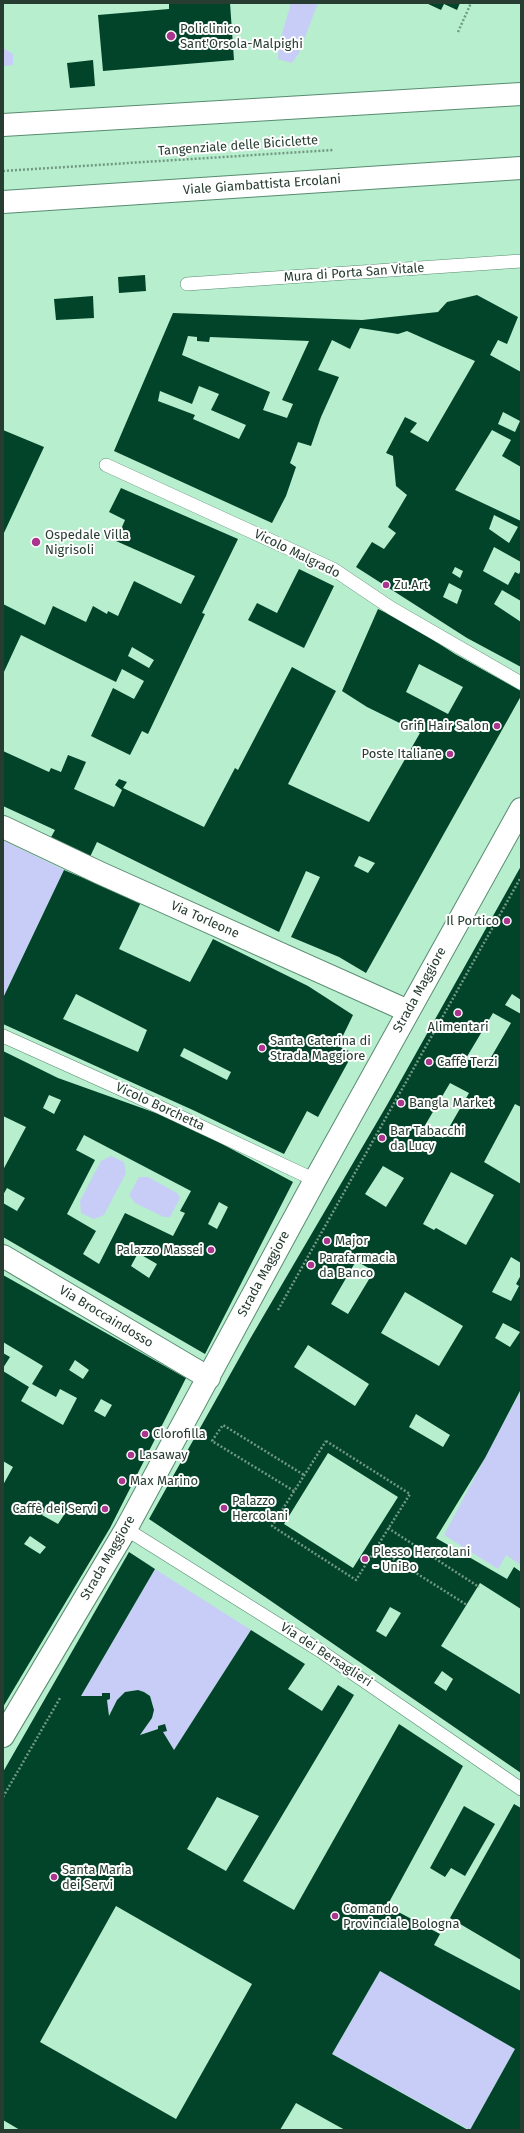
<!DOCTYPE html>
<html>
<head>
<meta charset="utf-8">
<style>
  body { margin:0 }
  #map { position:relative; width:524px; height:2133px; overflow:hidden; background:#b7eece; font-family:"Fira Sans",sans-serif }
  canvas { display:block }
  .frame { position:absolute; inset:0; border:4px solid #273d31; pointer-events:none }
</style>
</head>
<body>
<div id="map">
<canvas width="524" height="2133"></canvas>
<div class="frame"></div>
</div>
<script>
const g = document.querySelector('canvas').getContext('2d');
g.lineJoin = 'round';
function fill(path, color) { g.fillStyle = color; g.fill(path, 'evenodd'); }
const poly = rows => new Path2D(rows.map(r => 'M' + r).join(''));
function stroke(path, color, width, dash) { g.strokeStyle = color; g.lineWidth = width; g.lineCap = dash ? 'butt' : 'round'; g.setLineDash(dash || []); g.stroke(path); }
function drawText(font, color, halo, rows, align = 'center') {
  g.font = font + ' "Fira Sans",sans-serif'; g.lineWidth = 4; g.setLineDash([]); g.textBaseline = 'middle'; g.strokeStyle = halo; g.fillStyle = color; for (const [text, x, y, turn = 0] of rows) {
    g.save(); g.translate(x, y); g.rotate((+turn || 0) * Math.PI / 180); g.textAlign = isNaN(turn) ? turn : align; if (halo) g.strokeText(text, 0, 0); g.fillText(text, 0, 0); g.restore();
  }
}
const green = poly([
  [291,3,318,3,299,53,292,63,278,59,279,44],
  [3,48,13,54,13,65,3,66],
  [3,840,64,870,3,998],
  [111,1156,124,1162,126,1173,104,1215,94,1219,81,1213,80,1201,101,1161],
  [139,1177,148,1177,177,1193,180,1198,170,1217,164,1217,135,1203,129,1195],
  [521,1390,521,1565,506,1555,498,1569,444,1535],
  [155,1569,251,1630,174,1750,163,1732,166,1730,164,1724,158,1726,158,1729,140,1735,152,1718,154,1710,150,1696,144,1692,138,1690,125,1692,117,1700,109,1716,107,1700,110,1699,110,1693,102,1693,102,1696,81,1696],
  [380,1971,515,2049,470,2130,332,2054]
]);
const building = poly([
  [169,3,230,3,234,60,103,71,98,15,169,9],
  [426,3,460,3,457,10,444,4,441,10],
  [93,60,95,86,70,88,67,63],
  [145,275,146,291,119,293,118,277],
  [477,295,518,317,507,344,498,340,490,355,521,372,521,467,502,456,511,440,492,430,455,490,521,521,521,562,494,547,483,571,508,585,515,572,519,574,521,570,521,601,502,590,494,604,521,622,521,667,467,638,356,567,372,542,384,549,396,533,388,527,407,495,396,486,393,456,386,453,405,417,417,423,410,432,428,442,475,361,407,331,398,334,360,328,350,349,332,340,318,370,339,377,321,417,311,446,298,442,290,463,296,467,286,496,272,523,114,451,173,313,362,320,438,312,447,302],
  [188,336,197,337,197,341,209,342,210,337,309,341,282,400,293,404,287,418,263,410,270,392,182,355],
  [199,386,219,394,211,410,246,425,239,439,193,419,195,415,158,401,160,391,192,404],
  [503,412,520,421,515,432,498,424],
  [494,515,518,527,509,543,489,529],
  [455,567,463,571,460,578,452,573],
  [449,583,462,590,457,604,443,597],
  [93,296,94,318,56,320,54,299],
  [3,430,44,447,3,535],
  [121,488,238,539,202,613,205,614,148,734,142,731,130,755,91,736,113,688,134,699,144,681,122,669,116,682,21,635,3,674,3,604,45,625,53,606,86,622,93,606,107,614,108,611,118,616,134,581,181,604,195,576,116,541,125,520,109,512],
  [132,647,154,660,149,668,128,656],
  [299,569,334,586,304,648,248,620,257,603,277,613],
  [378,609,405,622,455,654,521,691,521,696,366,973,339,957,291,937,320,877,306,871,279,932,97,842,89,859,49,841,55,830,3,806,3,751,49,772,51,768,61,772,68,755,86,762,74,789,114,807,122,790,115,785,119,779,127,782,123,788,204,827,235,768,238,770,292,667,336,691,288,784,369,822,420,733,367,707,342,691],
  [419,664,463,687,448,714,406,692],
  [359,856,375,863,368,873,354,866],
  [521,866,521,1000,512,994,505,1005,521,1014,521,1107,515,1104,484,1162,521,1184,521,1263,511,1257,492,1292,511,1301,519,1286,516,1284,521,1275,521,1389,485,1458,436,1538,507,1579,514,1567,521,1572,521,1609,480,1583,441,1646,521,1695,521,1773,268,1599,149,1519,250,1339,387,1105],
  [493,1013,511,1023,490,1059,465,1060],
  [450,1083,469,1093,443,1138,424,1127],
  [383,1166,404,1178,386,1207,365,1194],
  [451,1172,494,1195,466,1245,436,1228,434,1230,423,1224],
  [356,1261,374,1271,348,1314,331,1304],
  [405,1292,463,1326,439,1366,381,1333],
  [503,1323,520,1332,510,1347,495,1338],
  [308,1345,369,1384,355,1406,294,1367],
  [416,1414,450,1435,443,1447,409,1427],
  [328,1453,398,1497,353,1568,284,1524],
  [390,1607,401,1613,386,1637,376,1631],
  [442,1671,453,1679,446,1691,434,1683],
  [64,870,141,902,119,949,190,982,213,939,308,986,353,1015,338,1046,353,1053,318,1117,307,1111,284,1154,195,1111,3,1024,3,998],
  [76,994,147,1030,138,1052,63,1019],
  [184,1048,231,1072,227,1080,180,1056],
  [3,1051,58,1078,181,1122,293,1182,205,1354,3,1237,3,1203,17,1211,25,1198,7,1188,3,1195,3,1170,26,1127,3,1116],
  [49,1095,61,1100,54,1114,43,1108],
  [84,1135,191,1191,180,1211,185,1213,173,1236,125,1213,99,1264,83,1254,96,1231,67,1214,95,1160,76,1150],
  [219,1202,228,1207,217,1229,208,1224],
  [138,1253,157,1264,149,1278,131,1266],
  [3,1275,186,1378,110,1528,3,1707,3,1485,13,1467,3,1461,3,1371,29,1387,21,1401,63,1425,77,1398,60,1389,56,1397,32,1384,43,1366,3,1342],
  [75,1360,89,1370,83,1379,69,1370],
  [101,1399,112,1405,105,1417,94,1411],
  [49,1503,66,1512,58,1524,42,1515],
  [30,1536,46,1547,40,1554,24,1544],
  [3,1353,10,1357,3,1368],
  [129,1552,155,1569,81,1696,102,1696,102,1693,110,1693,110,1699,107,1700,109,1716,117,1700,125,1692,138,1690,144,1692,150,1696,154,1710,152,1718,140,1735,158,1729,158,1726,165,1724,167,1731,163,1732,174,1750,251,1630,305,1664,288,1689,322,1711,338,1685,354,1695,243,1881,294,1910,399,1724,463,1766,387,1906,440,1934,434,1945,521,1991,521,2130,470,2130,515,2049,380,1971,332,2054,468,2130,345,2130,296,2103,280,2130,20,2130,3,2120,3,1772],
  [217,1797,259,1816,226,1871,187,1849],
  [116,1906,252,1984,176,2119,40,2042],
  [514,1804,521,1808,521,1960,450,1918],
  [464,1806,495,1824,465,1876,451,1868,445,1877,430,1868]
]);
const path = poly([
  [458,32,471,3],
  [3,171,333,150],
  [278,1310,521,877],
  [326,1441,410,1494,356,1580,272,1526,326,1441],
  [294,1491,212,1441,218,1432,223,1425,304,1475],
  [388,1528,479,1587],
  [376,1548,467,1605],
  [3,1797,60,1698]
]);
const service = poly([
  [187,284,521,261],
  [106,465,333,569,391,608,521,683],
  [3,1036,123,1090,315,1180],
  [126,1529,319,1650,521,1789]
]);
const minor = poly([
  [3,827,100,873,408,1011],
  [3,1256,209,1378]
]);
const tertiary = poly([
  [3,1736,126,1529,315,1180,521,809]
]);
const primary = poly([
  [3,125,521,94],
  [3,202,521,168]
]);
const markers = [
  [171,36,5,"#ab358e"],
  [36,542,5,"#ab358e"],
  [386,585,4,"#ab358e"],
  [497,726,4,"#ab358e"],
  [450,754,4,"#ab358e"],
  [507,921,4,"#ab358e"],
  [458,1013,4,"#ab358e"],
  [262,1048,4,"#ab358e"],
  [429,1062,4,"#ab358e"],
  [401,1103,4,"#ab358e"],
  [382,1138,4,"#ab358e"],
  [327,1241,4,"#ab358e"],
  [211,1250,4,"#ab358e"],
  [311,1265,4,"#ab358e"],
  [145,1434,4,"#ab358e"],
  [131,1455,4,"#ab358e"],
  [122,1481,4,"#ab358e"],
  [224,1508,4,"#ab358e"],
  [105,1509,4,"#ab358e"],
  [365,1559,4,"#ab358e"],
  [54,1877,4,"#ab358e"],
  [335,1916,4,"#ab358e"]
];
const poiNames = [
  ["Policlinico",180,29],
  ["Sant'Orsola-Malpighi",180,44],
  ["Ospedale Villa",45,535],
  ["Nigrisoli",45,550],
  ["Zu.Art",394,585],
  ["Grifi Hair Salon",489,726,"right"],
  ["Poste Italiane",442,754,"right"],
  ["Il Portico",499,921,"right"],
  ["Alimentari",458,1027,"center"],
  ["Santa Caterina di",270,1041],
  ["Strada Maggiore",270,1056],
  ["Caffè Terzi",437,1062],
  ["Bangla Market",409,1103],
  ["Bar Tabacchi",390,1131],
  ["da Lucy",390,1146],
  ["Major",335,1241],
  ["Palazzo Massei",203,1250,"right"],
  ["Parafarmacia",319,1258],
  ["da Banco",319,1273],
  ["Clorofilla",153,1434],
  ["Lasaway",139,1455],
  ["Max Marino",130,1481],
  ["Palazzo",232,1501],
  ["Hercolani",232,1516],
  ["Caffè dei Servi",97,1509,"right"],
  ["Plesso Hercolani",373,1552],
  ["- UniBo",373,1567],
  ["Santa Maria",62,1870],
  ["dei Servi",62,1885],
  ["Comando",343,1909],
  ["Provinciale Bologna",343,1924]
];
const streetNames = [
  ["Tangenziale delle Biciclette",238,146,-4],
  ["Viale Giambattista Ercolani",262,185,-4],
  ["Mura di Porta San Vitale",354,273,-4],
  ["Vicolo Malgrado",297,554,26],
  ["Via Torleone",205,920,24],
  ["Strada Maggiore",420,990,-61],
  ["Vicolo Borchetta",160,1107,25],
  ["Strada Maggiore",264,1274,-62],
  ["Via Broccaindosso",106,1317,31],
  ["Strada Maggiore",108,1558,-60],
  ["Via dei Bersaglieri",326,1655,33]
];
fill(green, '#c8cdf7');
fill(building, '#014429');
stroke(service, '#588c70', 14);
stroke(minor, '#588c70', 24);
stroke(tertiary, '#588c70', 24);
stroke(primary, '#588c70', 24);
stroke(path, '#719882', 2.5, [2, 2]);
stroke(service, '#fff', 13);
stroke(minor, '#fff', 22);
stroke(tertiary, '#fff', 22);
stroke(primary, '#fff', 22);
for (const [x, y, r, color] of markers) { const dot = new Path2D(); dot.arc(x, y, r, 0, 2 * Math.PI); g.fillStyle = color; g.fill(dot); stroke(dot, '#fff', 1.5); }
drawText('13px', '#273d31', '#fff', poiNames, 'left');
drawText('13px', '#273d31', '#fff', streetNames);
</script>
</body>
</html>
